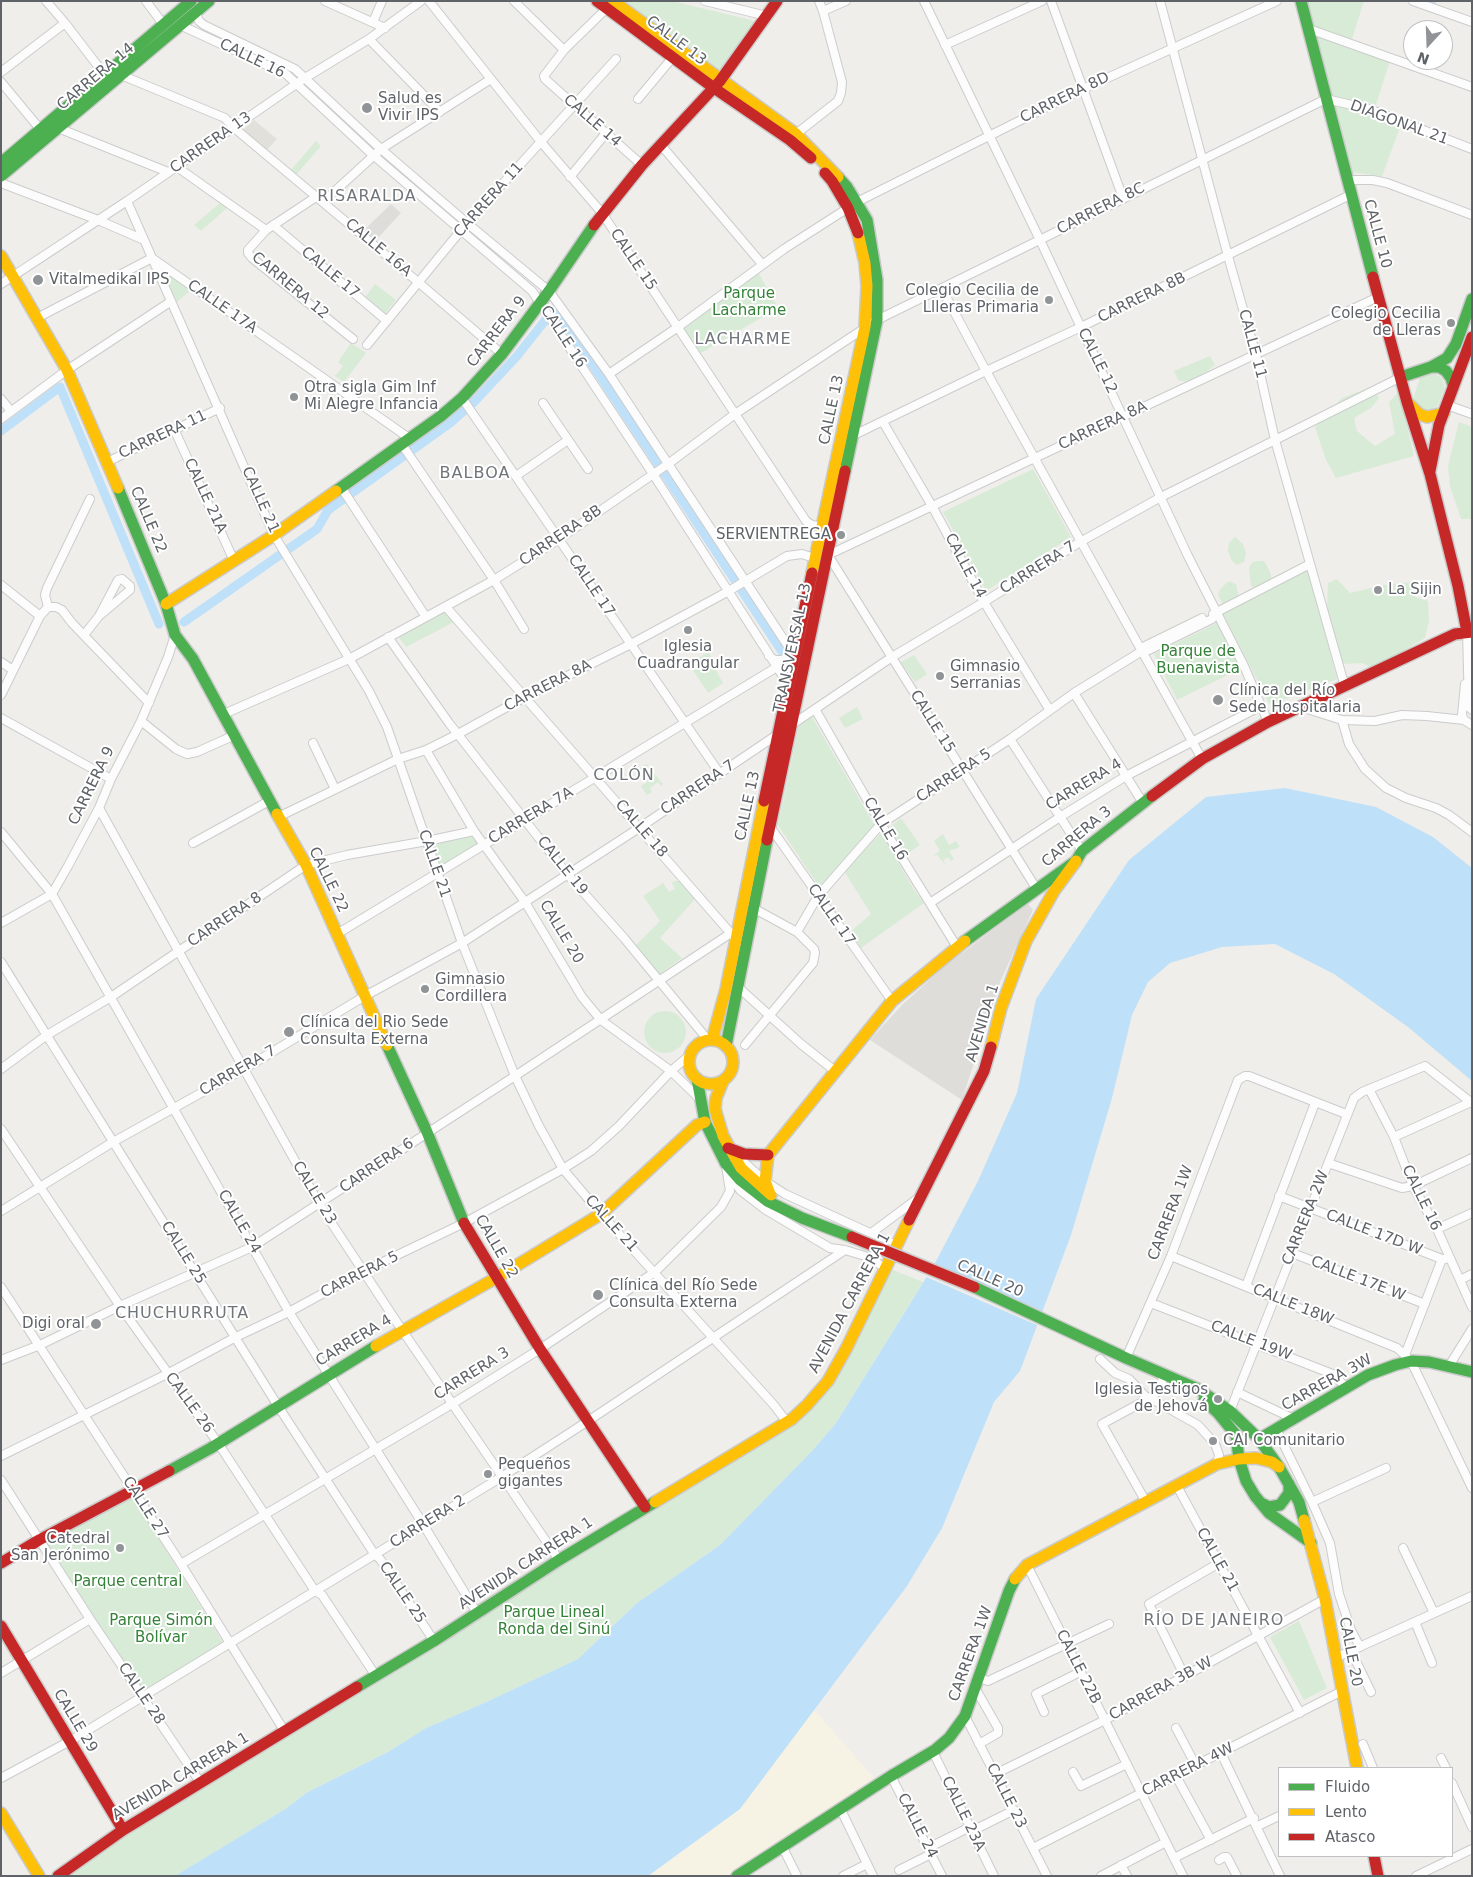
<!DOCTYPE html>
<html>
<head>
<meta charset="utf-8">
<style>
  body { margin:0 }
  #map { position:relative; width:1473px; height:1877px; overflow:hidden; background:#efeeea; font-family:"DejaVu Sans",sans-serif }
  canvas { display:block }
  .frame { position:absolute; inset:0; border:2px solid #5f6368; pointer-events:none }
  .legend { position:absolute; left:1278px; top:1767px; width:175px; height:90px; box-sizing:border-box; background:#fff; border:1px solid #bfc1c3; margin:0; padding:6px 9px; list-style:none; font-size:15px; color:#5f6368 }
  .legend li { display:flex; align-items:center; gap:10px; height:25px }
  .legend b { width:25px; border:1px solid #bfc1c3 }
  .north { position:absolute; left:1403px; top:20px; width:50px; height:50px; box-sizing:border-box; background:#fff; border:1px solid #bfc1c3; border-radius:50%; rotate:200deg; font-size:14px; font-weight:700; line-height:20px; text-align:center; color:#5f6368 }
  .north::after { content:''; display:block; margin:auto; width:18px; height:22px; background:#919496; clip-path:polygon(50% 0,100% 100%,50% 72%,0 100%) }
</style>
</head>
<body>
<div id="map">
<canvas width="1473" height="1877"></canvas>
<div class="frame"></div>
<ul class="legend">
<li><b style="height:6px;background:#4caf50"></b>Fluido</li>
<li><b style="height:6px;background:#ffc107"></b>Lento</li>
<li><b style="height:6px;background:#c62828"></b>Atasco</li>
</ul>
<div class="north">N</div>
</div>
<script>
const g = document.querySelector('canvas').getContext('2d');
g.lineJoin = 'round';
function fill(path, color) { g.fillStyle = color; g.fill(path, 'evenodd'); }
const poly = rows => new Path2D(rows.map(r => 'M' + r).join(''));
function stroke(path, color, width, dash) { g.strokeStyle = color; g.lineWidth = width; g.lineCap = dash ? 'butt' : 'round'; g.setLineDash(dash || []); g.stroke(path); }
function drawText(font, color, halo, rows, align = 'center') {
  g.font = font + ' "DejaVu Sans",sans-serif'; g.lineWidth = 4; g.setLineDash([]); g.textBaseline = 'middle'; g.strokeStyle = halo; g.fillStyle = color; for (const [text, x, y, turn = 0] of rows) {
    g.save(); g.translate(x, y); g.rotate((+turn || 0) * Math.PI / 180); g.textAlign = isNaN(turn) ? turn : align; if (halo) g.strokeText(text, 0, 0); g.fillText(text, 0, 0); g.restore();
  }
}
const commercial = poly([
  [814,1710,874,1778,729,1876,648,1876,740,1809]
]);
const industrial = poly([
  [391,204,401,213,376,240,364,230],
  [1028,904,1033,910,1000,982,962,1100,870,1040,902,1005,946,965]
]);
const education = poly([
  [254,120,277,139,267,150,243,130]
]);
const green = poly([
  [618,1,672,1,759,22,718,78],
  [1303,1,1364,1,1351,42,1311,28],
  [1314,35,1390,61,1373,114,1401,125,1382,176,1349,172],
  [316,141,321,146,296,175,290,171],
  [221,202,228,207,201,231,194,225],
  [163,271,191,290,177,302],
  [758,272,778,308,701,353,682,327],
  [375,284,396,300,383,316,363,300],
  [351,343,366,353,344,382,335,376,343,366,338,362],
  [1210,356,1215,365,1191,383,1178,380,1174,371],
  [1433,373,1442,378,1445,388,1437,407,1432,411,1425,412,1414,402,1414,396,1420,378,1426,374],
  [1371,387,1379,398,1371,408,1354,418,1357,431,1375,446,1395,434,1389,402,1399,392,1414,456,1336,478,1326,460,1315,427,1342,398],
  [1459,422,1472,427,1472,519,1461,519,1450,486,1448,466],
  [1033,469,1071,537,986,591,943,512],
  [1235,537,1243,544,1246,553,1244,562,1237,565,1232,561,1228,551,1229,543],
  [1260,561,1264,561,1268,568,1271,575,1271,581,1256,588,1251,586,1249,567,1253,562],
  [1308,569,1337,679,1270,705,1222,612],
  [1337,579,1350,593,1384,585,1413,582,1415,597,1428,601,1429,621,1425,638,1373,669,1363,663,1342,664,1327,614,1328,583],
  [1229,581,1236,584,1238,595,1235,599,1224,606,1218,595,1220,589],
  [445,610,454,622,406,647,397,635],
  [1219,622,1242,668,1177,700,1154,654],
  [708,652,716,663,713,665,723,683,721,685,719,682,720,685,708,693,689,664],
  [914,655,927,674,915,682,901,662],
  [857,707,863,719,845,728,839,718],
  [812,717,875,826,820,888,778,825,799,725],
  [646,764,663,784,661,786,658,782,650,788,652,792,647,795,641,786,647,782,637,770],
  [901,818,920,845,907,854,889,828],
  [473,833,481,846,439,870,430,843],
  [881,833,916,893,924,903,861,948,851,931,871,914,844,871],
  [943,834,949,845,956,841,960,847,949,851,954,859,951,861,948,857,943,860,947,867,937,855,932,856,940,851,934,841],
  [675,881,680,881,696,898,660,938,682,958,659,974,636,945,660,921,643,896,663,883,669,892,675,889,672,883],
  '644 1032a21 21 0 1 1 42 0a21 21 0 1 1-42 0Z',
  [888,1268,923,1282,836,1423,812,1451,720,1545,637,1603,578,1659,482,1704,426,1728,388,1752,306,1793,287,1808,175,1876,63,1876,124,1834,796,1422,840,1370,852,1351],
  [131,1493,223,1643,142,1694,43,1542],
  [1299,1621,1327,1688,1304,1700,1270,1637]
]);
const water = poly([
  [1285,788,1376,807,1433,837,1472,868,1472,1081,1408,1027,1334,974,1275,944,1222,947,1170,963,1148,982,1132,1015,1112,1098,1071,1235,1020,1371,994,1402,942,1528,907,1586,740,1809,648,1876,175,1876,287,1808,306,1793,388,1752,426,1728,482,1704,578,1659,637,1603,720,1545,812,1451,836,1423,934,1265,978,1181,1017,1093,1036,999,1129,860,1206,797]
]);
const pier = poly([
  [931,1265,1044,1315,1039,1326,924,1276]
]);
const canal = poly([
  [1431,2,1432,1],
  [1,431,60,387,159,624],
  [184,622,317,529,328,510,450,423,475,401,517,356,555,308,785,656]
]);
const street = poly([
  [46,1,65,23,104,74],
  [146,1,163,24],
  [325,1,385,28],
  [429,1,541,142,602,213,806,521,812,525,821,527],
  [514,1,564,50],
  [705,1,767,16],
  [819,1,823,11],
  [924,1,1040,240,1188,556,1244,666,1268,722],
  [1051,1,1123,198],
  [1160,1,1228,256,1256,355,1275,440,1345,687],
  [1413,1,1472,22],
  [607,8,564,50,544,76,545,79,642,165],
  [198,11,197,16,199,21,204,25,295,69,381,149,467,223,549,291,609,374,788,646,788,655,783,660,775,660,769,656],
  [373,22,382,1],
  [180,25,286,74,373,155,532,291,653,474,788,684],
  [1309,29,1472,87],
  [369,39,440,112],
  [945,45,1042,1],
  [1,72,65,23],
  [121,75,225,118,233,127,418,282,502,354],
  [1,82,40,129],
  [638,99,673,57],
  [58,128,168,172],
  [796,134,838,101,841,93,842,82,823,11,846,1],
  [661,145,762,264],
  [177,167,266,230],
  [570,177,606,133],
  [1347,180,1373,180,1387,183,1472,215],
  [1,183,98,220,144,240],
  [316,197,266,230,248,250,248,253,252,258,353,339],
  [127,201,274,535,369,691,387,727,462,943,515,1076,539,1126,563,1169,601,1214,773,1404,787,1422],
  [323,202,381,149,491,79],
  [857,202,1083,89,1277,1],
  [273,225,387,321],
  [152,258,409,438],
  [1,284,127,201,305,78,369,39,421,1],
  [942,289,986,371,1202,759],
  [37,318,152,258],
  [367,345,467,223,616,59],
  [609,374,678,327,784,249,848,208],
  [462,398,720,774],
  [1,399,11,411],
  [543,403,588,469],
  [1447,405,1472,414],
  [1,419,67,370,170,302],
  [883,422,932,506,984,602,1049,709],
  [175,431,234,561],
  [852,436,986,371,1081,327,1350,195],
  [401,443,494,580,524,629],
  [107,462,220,408],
  [516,476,568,440],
  [341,487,426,617],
  [1,585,40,616],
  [48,607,45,595,47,588,90,499],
  [446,607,734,937],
  [1213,614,1310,564],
  [1467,632,1469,707,1472,710],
  [84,635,99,616,118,580,122,579,130,586,130,590,99,616],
  [388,637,449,723,567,874,624,938,708,1040],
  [1142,651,1145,646,1202,618],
  [1,662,13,670],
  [1465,684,1462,715,1464,720,1472,725],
  [1074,693,1143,803],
  [1,695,40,616,48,607,56,607,62,610,72,623,149,703],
  [1301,707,1342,720,1375,721,1402,715,1427,716,1464,720],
  [815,709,881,824,957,947],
  [224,714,349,659,494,580,559,539,668,464,735,414,877,320,1326,99,1369,109,1472,149],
  [1,718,111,779],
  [1342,720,1349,744,1365,769,1386,788,1406,798,1436,808,1449,815,1472,832],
  [141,721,176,749,187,754,197,752,235,735],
  [1010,739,1082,851],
  [313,743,335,789],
  [426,750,474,831,525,902,582,997,601,1020,671,1071,701,1100],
  [99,808,319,1204,402,1330,559,1560],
  [278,817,398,759,426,750,458,734,525,697,631,644,727,592,787,556,802,554,814,558],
  [771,828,892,1001],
  [1,832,52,894,289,1312,423,1524,477,1613],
  [193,843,269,801],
  [1036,888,828,555,1378,297],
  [930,903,1060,817,1126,776,1261,706],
  [1,923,52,894,68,866,99,808,111,779,141,721,168,657,175,635],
  [797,932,818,896,881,824,1010,739,1074,693,1142,651,1149,650,1212,619,1218,612],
  [337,934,777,667],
  [1,962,278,1406,375,1555,380,1559,434,1641],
  [738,987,801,1044,835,1071],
  [745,1045,813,963,815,953,814,949,797,932,753,908],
  [1,1069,47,1035,111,997,306,865,347,855,427,841,474,831],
  [1369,1089,1394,1137,1413,1186,1437,1229,1472,1307],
  [1,1129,120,1306,218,1443,315,1591,322,1595,376,1676],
  [1394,1137,1471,1102],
  [737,1156,765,1181,785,1194,898,1246],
  [1328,1163,1402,1188,1413,1186,1472,1158],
  [730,1176,740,1190,766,1210,830,1248,845,1250,865,1256,886,1268],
  [1279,1196,1442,1259],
  [1,1211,113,1142,244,1069,365,996,462,943,639,828,892,657,984,602,1080,542,1161,497,1401,377],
  [1437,1229,1472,1213],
  [870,1234,917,1199],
  [1292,1253,1425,1304],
  [1171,1256,1397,1348,1405,1355,1411,1361,1472,1488],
  [1460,1280,1472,1274],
  [1246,1286,1315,1103],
  [1,1287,181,1564,285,1732],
  [1151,1303,1335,1375,1346,1388],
  [1405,1355,1442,1259,1445,1259],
  [1126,1358,1171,1256,1238,1080,1245,1076,1249,1076,1346,1114],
  [1100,1359,1115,1373,1129,1379,1148,1399],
  [1,1360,40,1345,120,1306,252,1247,515,1076,731,933],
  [1449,1366,1472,1329],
  [1237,1392,1294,1419],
  [1150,1398,1198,1425,1215,1444,1219,1455,1217,1464],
  [1230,1411,1354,1098,1362,1092,1425,1066,1472,1103],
  [1276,1429,1312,1502,1330,1543,1339,1594,1351,1630,1360,1647],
  [1,1456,167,1374,236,1337,289,1312,364,1271,464,1223,563,1169,591,1151,619,1126,671,1071,691,1054],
  [1,1480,90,1619,200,1782],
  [1177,1486,1300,1713],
  [1146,1502,1102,1424,1150,1398,1157,1392,1162,1383,1163,1374],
  [1312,1502,1386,1468],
  [1403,1548,1434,1613],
  [181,1564,452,1404,540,1349,655,1272,721,1207,730,1191,726,1166],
  [1027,1565,1183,1876],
  [1415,1622,1432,1663],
  [1351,1651,1371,1692],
  [1335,1658,1472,1596],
  [1,1673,90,1619],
  [1185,1677,1149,1604,1219,1563],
  [978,1678,988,1681,1109,1624],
  [973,1691,978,1693,998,1728,998,1733,979,1744],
  [1044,1712,1036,1694,1080,1672],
  [965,1716,1047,1876],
  [1176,1728,1196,1766],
  [1363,1744,1373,1768],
  [933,1752,994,1876],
  [1221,1753,1280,1876],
  [1441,1758,1446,1768],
  [1073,1772,1081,1786,1127,1764],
  [995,1774,1105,1720,1325,1599],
  [891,1776,942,1876],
  [1176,1776,1211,1840],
  [1,1778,70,1741,503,1476,588,1421,845,1250],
  [1452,1783,1472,1827],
  [840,1808,873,1876],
  [1258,1826,1279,1816],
  [972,1831,1014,1810],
  [782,1846,797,1876],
  [928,1848,970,1827],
  [1033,1848,1342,1691],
  [1174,1858,1254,1818],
  [1219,1860,1224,1857,1227,1857,1237,1876],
  [1121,1865,1127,1876],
  [899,1870,931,1854],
  [843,1876,867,1864],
  [1101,1876,1166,1842],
  [1416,1876,1472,1849]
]);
const fast = poly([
  [1301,1,1373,277],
  [1,163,191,1],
  [1,176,209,1],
  [838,177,847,187,867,220,877,280,877,320,845,471],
  [1431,367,1439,367,1446,371,1451,378,1453,385],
  [1401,377,1431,367,1447,358,1456,344,1472,299],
  [118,488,166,604,175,635,193,659,277,814],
  [336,491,441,416,462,398,502,354,549,291,594,225],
  [965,941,1076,861,1082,851,1152,796],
  [387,1045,427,1132,464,1223],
  [726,1046,767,840],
  [697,1079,705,1122,726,1164,740,1180,767,1201,802,1218,852,1237],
  [974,1287,1126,1358,1198,1389,1230,1411,1259,1439,1279,1467,1299,1502,1304,1520],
  [1204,1400,1218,1413,1236,1435,1239,1459,1246,1481,1255,1496,1269,1513,1311,1543],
  [1259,1439,1368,1375,1395,1365,1411,1361,1429,1362,1472,1372],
  [169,1471,211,1448,376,1346],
  [1261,1503,1269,1507,1280,1505,1289,1493,1289,1484],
  [357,1687,437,1639,559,1560,655,1502],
  [737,1876,891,1776,935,1750,949,1738,965,1716,1009,1591,1015,1579]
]);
const slow = poly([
  [613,1,796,134,838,177],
  [1,256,67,370,118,488],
  [1408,403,1419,414,1427,417,1444,413],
  [812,573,865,327,867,286,865,263,858,233],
  [166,604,274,535,336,491],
  [277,814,306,865,387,1045],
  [712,1040,726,989,764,801],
  '689 1062a22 22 0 1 1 44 0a22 22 0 1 1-44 0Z',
  [991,1047,1001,1008,1026,941,1054,891,1076,861],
  [723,1081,716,1098,715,1109,723,1136,741,1168,771,1195],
  [770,1194,765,1181,768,1155,892,1001,965,941],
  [376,1346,496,1278,601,1214,697,1125,705,1122],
  [655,1502,792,1419,807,1405,828,1381,846,1349,909,1220],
  [1304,1520,1325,1599,1357,1768],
  [1015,1579,1027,1565,1217,1464,1239,1459,1256,1458,1272,1462,1279,1467],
  [1,1813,39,1876]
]);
const jam = poly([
  [597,1,714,88,790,140,811,158],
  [825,173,832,181,848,208,858,233],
  [594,225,642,165,720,81,777,1],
  [1373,277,1407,402,1430,474,1458,586,1467,632],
  [1430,471,1439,425,1472,337],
  [1152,796,1202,759,1268,722,1455,634,1472,632],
  [764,801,812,573],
  [767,840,845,471],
  [728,1148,744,1154,768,1155],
  [909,1220,984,1071,991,1047],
  [464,1223,540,1349,645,1507],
  [1,1563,39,1540,169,1471],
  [1,1626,123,1830],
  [1374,1856,1378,1876],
  [58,1876,123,1830,357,1687]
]);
const jamBridge = poly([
  [852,1237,974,1287]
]);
const markers = [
  [367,108,6,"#919496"],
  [38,280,6,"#919496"],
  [1049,300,5,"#919496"],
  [1451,323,5,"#919496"],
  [294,397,5,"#919496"],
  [841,535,5,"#919496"],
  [1378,590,5,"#919496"],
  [688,630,5,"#919496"],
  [940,676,5,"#919496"],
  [1218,700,6,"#919496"],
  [425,989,5,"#919496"],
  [289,1032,6,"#919496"],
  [598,1295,6,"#919496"],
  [96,1324,6,"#919496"],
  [1218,1399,5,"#919496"],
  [1213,1441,5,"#919496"],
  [488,1474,5,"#919496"],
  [120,1548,5,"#919496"]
];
const streetNames = [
  ["CALLE 13",676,41,37],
  ["CALLE 16",252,59,26],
  ["CARRERA 14",96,77,-40],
  ["CARRERA 8D",1065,98,-26],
  ["CALLE 14",592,121,41],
  ["DIAGONAL 21",1399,123,20],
  ["CARRERA 13",211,143,-35],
  ["CARRERA 11",489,200,-48],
  ["CARRERA 8C",1101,209,-27],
  ["CALLE 10",1377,234,75],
  ["CALLE 16A",378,248,40],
  ["CALLE 15",633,260,56],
  ["CALLE 17",330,273,40],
  ["CARRERA 12",290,286,40],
  ["CARRERA 8B",1142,298,-26],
  ["CALLE 17A",222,307,35],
  ["CARRERA 9",497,332,-52],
  ["CALLE 16",563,337,57],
  ["CALLE 11",1252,344,75],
  ["CALLE 12",1097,361,64],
  ["CALLE 13",832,410,-78],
  ["CARRERA 8A",1103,426,-25],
  ["CARRERA 11",163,435,-25],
  ["CALLE 21A",205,496,65],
  ["CALLE 21",260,500,66],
  ["CALLE 22",148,520,67],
  ["CARRERA 8B",561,536,-34],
  ["CALLE 14",965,566,62],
  ["CARRERA 7",1038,568,-32],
  ["CALLE 17",591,586,56],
  ["TRANSVERSAL 13",793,648,-78],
  ["CARRERA 8A",548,686,-27],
  ["CALLE 15",932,722,58],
  ["CARRERA 5",954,776,-33],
  ["CARRERA 4",1084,785,-31],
  ["CARRERA 9",92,786,-64],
  ["CARRERA 7",698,788,-34],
  ["CALLE 13",748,806,-78],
  ["CARRERA 7A",531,816,-31],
  ["CALLE 18",641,829,49],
  ["CALLE 16",885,829,59],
  ["CARRERA 3",1077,837,-40],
  ["CALLE 21",434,864,71],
  ["CALLE 19",562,866,51],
  ["CALLE 22",328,880,64],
  ["CALLE 17",831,915,55],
  ["CARRERA 8",225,920,-34],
  ["CALLE 20",561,932,59],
  ["AVENIDA 1",983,1023,-73],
  ["CARRERA 7",238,1071,-30],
  ["CARRERA 6",377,1166,-34],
  ["CALLE 23",314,1193,59],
  ["CALLE 16",1421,1198,64],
  ["CARRERA 1W",1171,1213,-69],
  ["CARRERA 2W",1306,1218,-68],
  ["CALLE 24",239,1222,60],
  ["CALLE 21",611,1224,48],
  ["CALLE 17D W",1374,1233,21],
  ["CALLE 22",496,1247,60],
  ["CALLE 25",183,1253,58],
  ["CARRERA 5",360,1275,-27],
  ["CALLE 20",990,1279,24],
  ["CALLE 17E W",1358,1279,21],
  ["AVENIDA CARRERA 1",850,1303,-62],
  ["CALLE 18W",1293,1305,22],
  ["CARRERA 4",354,1341,-31],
  ["CALLE 19W",1251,1341,21],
  ["CARRERA 3",472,1374,-32],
  ["CARRERA 3W",1327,1383,-29],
  ["CALLE 26",189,1403,54],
  ["CALLE 27",145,1508,57],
  ["CARRERA 2",428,1522,-32],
  ["CALLE 21",1217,1560,61],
  ["AVENIDA CARRERA 1",526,1564,-33],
  ["CALLE 25",402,1593,56],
  ["CALLE 20",1350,1652,79],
  ["CARRERA 1W",971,1654,-70],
  ["CALLE 22B",1078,1667,63],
  ["CARRERA 3B W",1161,1689,-29],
  ["CALLE 28",141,1694,56],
  ["CALLE 29",75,1721,59],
  ["CARRERA 4W",1188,1770,-27],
  ["AVENIDA CARRERA 1",181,1777,-31],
  ["CALLE 23",1006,1796,63],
  ["CALLE 23A",963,1814,64],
  ["CALLE 24",917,1826,63]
];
const poiNames = [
  ["Salud es",378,99],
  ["Vivir IPS",378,116],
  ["Vitalmedikal IPS",49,280],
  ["Colegio Cecilia de",1039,291,"right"],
  ["Llleras Primaria",1039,308,"right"],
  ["Colegio Cecilia",1441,314,"right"],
  ["de Lleras",1441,331,"right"],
  ["Otra sigla Gim Inf",304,388],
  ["Mi Alegre Infancia",304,405],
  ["SERVIENTREGA",831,535,"right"],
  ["La Sijin",1388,590],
  ["Iglesia",688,647,"center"],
  ["Cuadrangular",688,664,"center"],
  ["Gimnasio",950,667],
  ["Serranias",950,684],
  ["Clínica del Río",1229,691],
  ["Sede Hospitalaria",1229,708],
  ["Gimnasio",435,980],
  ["Cordillera",435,997],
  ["Clínica del Rio Sede",300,1023],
  ["Consulta Externa",300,1040],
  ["Clínica del Río Sede",609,1286],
  ["Consulta Externa",609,1303],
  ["Digi oral",85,1324,"right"],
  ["Iglesia Testigos",1208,1390,"right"],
  ["de Jehová",1208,1407,"right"],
  ["CAI Comunitario",1223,1441],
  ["Pequeños",498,1465],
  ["gigantes",498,1482],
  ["Catedral",110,1539,"right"],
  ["San Jerónimo",110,1556,"right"]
];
const parkNames = [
  ["Parque",749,294],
  ["Lacharme",749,311],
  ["Parque de",1198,652],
  ["Buenavista",1198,669],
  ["Parque central",128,1582],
  ["Parque Lineal",554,1613],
  ["Ronda del Sinú",554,1630],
  ["Parque Simón",161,1621],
  ["Bolívar",161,1638]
];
const neighbourhoodNames = [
  ["RISARALDA",367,197],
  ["LACHARME",743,340],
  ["BALBOA",475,474],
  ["COLÓN",624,776],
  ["CHUCHURRUTA",182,1314],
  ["RÍO DE JANEIRO",1214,1621]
];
fill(commercial, '#f7f3e4');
fill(industrial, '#dfddda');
fill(education, '#e2e0da');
fill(green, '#d8ebd6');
fill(water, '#bfe0f9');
fill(pier, '#efeeea');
stroke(canal, '#bfe0f9', 9);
stroke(street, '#cbcccc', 10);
stroke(fast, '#cacacb', 14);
stroke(slow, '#cacacb', 14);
stroke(jam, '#cacacb', 14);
stroke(street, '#fdfcfc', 8);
stroke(fast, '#4caf50', 11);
stroke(slow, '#ffc107', 11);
stroke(jam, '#c62828', 11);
stroke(jamBridge, '#cacacb', 14, []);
stroke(jamBridge, '#c62828', 11);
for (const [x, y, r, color] of markers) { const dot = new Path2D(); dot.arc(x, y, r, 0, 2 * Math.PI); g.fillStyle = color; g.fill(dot); stroke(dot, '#fff', 2); }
drawText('15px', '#5f6368', '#fff', streetNames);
drawText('15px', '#5f6368', '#fff', poiNames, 'left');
drawText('15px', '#348238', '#fff', parkNames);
g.letterSpacing = '1px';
drawText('16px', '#70757a', '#fff', neighbourhoodNames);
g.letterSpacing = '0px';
</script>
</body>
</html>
